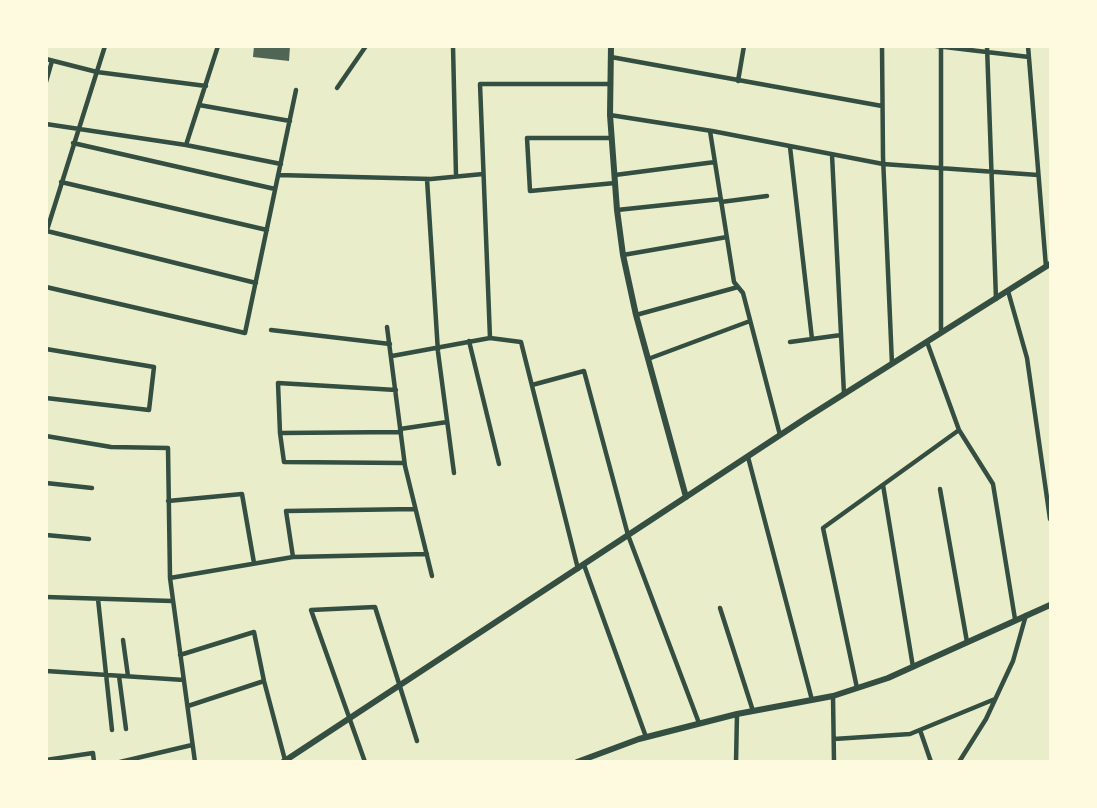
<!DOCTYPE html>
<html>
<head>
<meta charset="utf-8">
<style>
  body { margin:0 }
  #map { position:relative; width:1097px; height:808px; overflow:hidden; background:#e9edc9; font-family:"Source Sans 3",sans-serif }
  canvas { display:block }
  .frame { position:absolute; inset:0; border:48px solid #fefae0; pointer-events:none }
</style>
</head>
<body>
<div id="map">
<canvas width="1097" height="808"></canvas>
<div class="frame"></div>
</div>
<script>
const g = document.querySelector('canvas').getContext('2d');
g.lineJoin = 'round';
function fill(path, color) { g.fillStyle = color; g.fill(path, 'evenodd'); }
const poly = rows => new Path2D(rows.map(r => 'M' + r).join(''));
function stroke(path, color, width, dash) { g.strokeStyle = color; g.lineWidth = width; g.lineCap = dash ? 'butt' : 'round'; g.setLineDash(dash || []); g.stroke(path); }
const building = poly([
  [254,46,290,46,289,61,253,57]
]);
const minor = poly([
  [453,46,456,176],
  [882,46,883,157,892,364],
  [936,46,1029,57],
  [941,46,941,333],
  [987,46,996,299],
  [1028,46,1046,267],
  [611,57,882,106],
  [46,59,97,72,206,86],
  [738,81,744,46],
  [46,82,52,61],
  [337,88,366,46],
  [199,105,290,121],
  [610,115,712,131,883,164,1038,175],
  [46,124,186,145,218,46],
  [710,131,734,282,743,293,780,435],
  [612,138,527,138,530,191,615,183],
  [73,143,275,189],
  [186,145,281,164],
  [790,147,812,339],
  [832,155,844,394],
  [278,175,431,179,483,174],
  [615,175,715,162],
  [427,179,438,352,454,473],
  [61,182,267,230],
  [721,202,767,196],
  [617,210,721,199],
  [47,231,256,283],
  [46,233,105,46],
  [623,255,727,237],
  [46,287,245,333,296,90],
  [1008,291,1027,358,1050,519],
  [636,315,738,287],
  [387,327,405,466,432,576],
  [271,330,390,344],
  [490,338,480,84,611,84],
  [469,341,499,464],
  [790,342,841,335],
  [46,349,154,367,149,410,46,398],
  [392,356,490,338,521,342,578,569],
  [648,359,750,321],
  [532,385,584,371,628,535,699,723],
  [396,390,278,383,280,433,284,462,404,463],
  [400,429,447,422],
  [959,430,993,484,1015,619],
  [280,433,401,432],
  [46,436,111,447,168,448,170,578,195,762],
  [748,457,812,700],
  [46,483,92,488],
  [883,485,913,667],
  [940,489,967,642],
  [168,501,242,494,254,563],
  [46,535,89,539],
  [293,557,286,511,415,509],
  [584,565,646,737],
  [170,578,293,557,427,554],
  [46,597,172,601],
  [98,599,112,730],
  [720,608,753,711],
  [123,640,128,676],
  [180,655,254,632,264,681,285,760],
  [46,671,184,680],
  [119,676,126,729],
  [857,688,823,528,959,430,927,342],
  [833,696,834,762],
  [188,706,264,681],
  [920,730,931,762],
  [834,739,910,734,995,699],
  [46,760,93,753,94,762],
  [120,762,192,745],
  [365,762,311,610,375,607,417,741],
  [736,762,737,714],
  [959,762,986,719,1013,661,1026,615]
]);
const secondary = poly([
  [611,46,610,115,617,210,623,255,636,315,686,497],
  [283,762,806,418,1050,264],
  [577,762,639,739,737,714,833,696,888,678,1050,605]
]);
fill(building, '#4f6655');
stroke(minor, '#344e41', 4.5);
stroke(secondary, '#344e41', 6);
</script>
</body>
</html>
